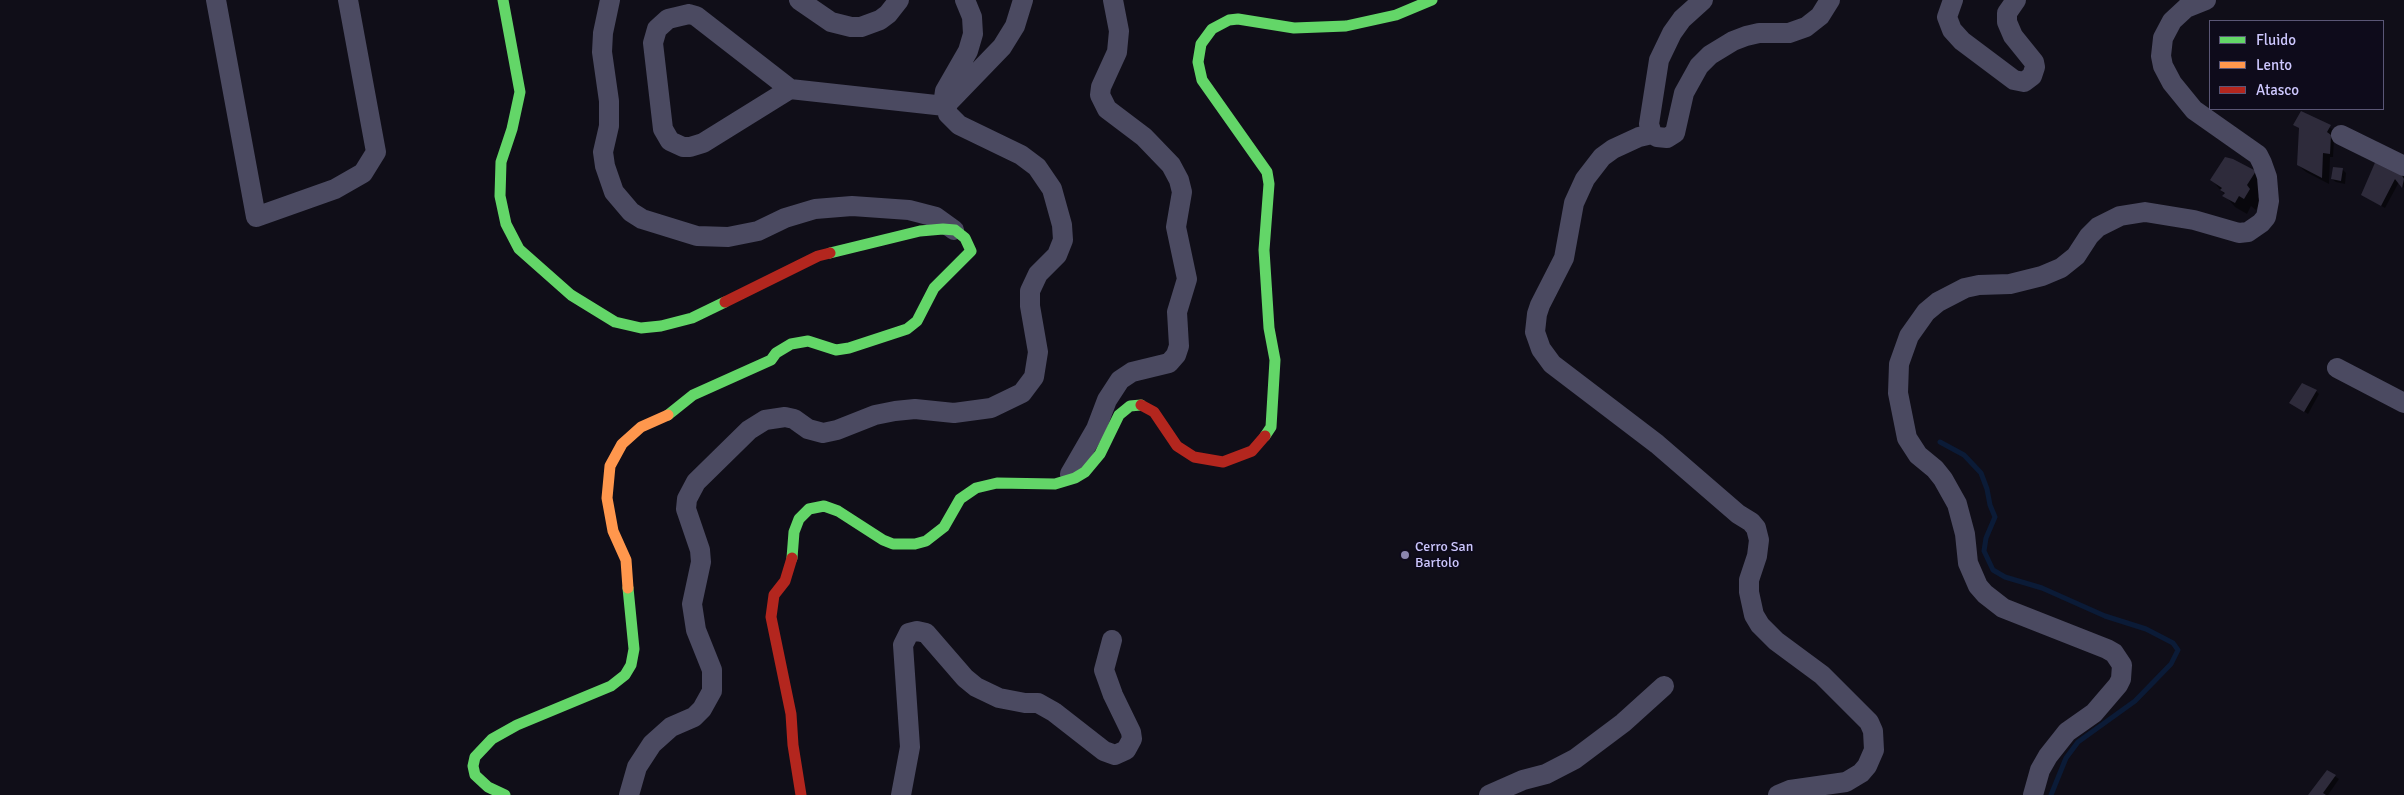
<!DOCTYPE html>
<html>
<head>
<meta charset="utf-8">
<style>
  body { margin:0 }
  #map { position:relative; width:2404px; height:795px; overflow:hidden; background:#100e18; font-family:Signika,sans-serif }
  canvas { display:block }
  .legend { position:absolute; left:2209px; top:20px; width:175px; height:90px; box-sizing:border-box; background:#0e0b1b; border:1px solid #5a5676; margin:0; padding:6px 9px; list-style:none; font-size:15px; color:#cdc7fe }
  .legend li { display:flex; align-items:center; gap:10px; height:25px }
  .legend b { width:25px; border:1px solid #5a5676 }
</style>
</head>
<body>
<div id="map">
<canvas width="2404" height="795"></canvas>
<ul class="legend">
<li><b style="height:6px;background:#63d668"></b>Fluido</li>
<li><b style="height:6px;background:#ff974d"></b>Lento</li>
<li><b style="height:6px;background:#b3261e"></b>Atasco</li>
</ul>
</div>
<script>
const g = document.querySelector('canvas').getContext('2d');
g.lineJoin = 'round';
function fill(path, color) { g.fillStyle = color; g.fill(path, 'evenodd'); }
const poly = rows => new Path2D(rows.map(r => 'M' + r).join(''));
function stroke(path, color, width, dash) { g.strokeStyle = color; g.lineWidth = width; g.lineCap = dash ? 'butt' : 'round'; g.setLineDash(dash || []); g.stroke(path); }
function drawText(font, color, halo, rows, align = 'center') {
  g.font = font + ' Signika,sans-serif'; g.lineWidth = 4; g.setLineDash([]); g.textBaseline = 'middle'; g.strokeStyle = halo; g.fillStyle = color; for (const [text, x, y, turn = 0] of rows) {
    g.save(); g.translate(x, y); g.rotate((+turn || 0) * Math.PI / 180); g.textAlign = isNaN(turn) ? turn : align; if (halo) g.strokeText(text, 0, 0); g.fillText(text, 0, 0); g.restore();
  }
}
const shadow = poly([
  [2302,113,2334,130,2330,136,2334,139,2333,157,2330,157,2329,184,2306,172,2298,165,2300,129,2295,124],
  [2343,170,2346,173,2345,184,2336,182,2332,179],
  [2255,172,2266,184,2258,197,2261,201,2256,210,2251,206,2247,214,2235,207,2212,180],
  [2404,174,2404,188,2399,182,2385,208,2362,195],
  [2316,391,2319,394,2308,414,2291,403],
  [2328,772,2339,779,2328,795,2309,795]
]);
const stream = poly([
  [1940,442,1964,455,1981,473,1987,489,1990,505,1995,517,1986,538,1984,551,1993,570,2005,577,2042,588,2105,616,2146,629,2173,643,2178,650,2171,664,2135,701,2078,742,2066,758,2051,795]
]);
const building = poly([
  [2301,111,2331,125,2327,132,2331,135,2330,154,2323,153,2322,178,2297,165,2299,128,2293,125],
  [2225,157,2233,159,2256,171,2247,185,2250,189,2244,199,2239,196,2235,203,2222,196,2225,193,2220,190,2222,188,2210,180],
  [2377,158,2400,172,2404,179,2402,188,2395,179,2381,206,2361,195],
  [2333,167,2343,168,2341,181,2331,179],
  [2302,383,2317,390,2304,412,2289,403],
  [2327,770,2336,775,2323,793,2326,795,2308,795]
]);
const street = poly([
  [216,0,256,217,335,189,363,173,376,152,348,0],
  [610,0,603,33,602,52,609,101,609,126,603,152,605,166,614,192,631,212,642,219,697,236,728,237,758,231,785,218,815,209,852,206,909,210,936,217,954,230],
  [799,0,831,22,851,27,861,27,880,20,888,14,899,0],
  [1703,0,1682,19,1672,33,1659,60,1649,124,1652,134,1657,137,1667,138,1675,133,1684,93,1699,66,1710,55,1733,41,1746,36,1759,33,1789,33,1806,27,1820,16,1830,0],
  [1953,0,1947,17,1952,30,1962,41,2014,80,2024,82,2032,76,2035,67,2034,62,2013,36,2007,22,2007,13,2016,0],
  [689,14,696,16,790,89,703,143,690,147,683,147,670,141,663,129,653,43,657,29,668,19,689,14],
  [790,89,945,106,1002,47,1015,26,1023,0],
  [1652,134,1639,137,1613,149,1602,157,1585,179,1574,203,1564,258,1540,305,1537,314,1535,332,1541,349,1552,364,1657,444,1738,514,1751,522,1756,528,1759,540,1757,556,1749,580,1749,592,1754,615,1760,625,1776,641,1822,675,1869,722,1873,731,1874,750,1867,766,1861,773,1846,782,1790,790,1778,795],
  [2341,135,2404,166],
  [2337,368,2404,403],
  [1070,474,1096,429,1107,400,1120,380,1132,372,1169,363,1176,355,1179,346,1177,312,1187,279,1176,227,1182,192,1179,180,1171,165,1144,137,1107,109,1100,95,1101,87,1117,52,1119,31,1113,0],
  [629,795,637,767,652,744,671,727,694,717,702,709,712,691,712,670,696,630,692,604,701,562,700,550,686,509,687,499,696,482,749,430,765,420,785,417,794,419,808,429,823,433,837,430,875,415,895,411,915,409,954,413,991,408,1022,393,1034,377,1038,352,1030,306,1030,291,1038,274,1057,255,1063,240,1062,225,1052,189,1037,167,1021,155,959,125,948,114,944,98,945,91,968,51,973,34,972,17,965,0],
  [901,795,910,747,903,645,909,633,917,631,926,633,965,678,976,687,999,698,1025,703,1038,703,1054,712,1104,751,1115,755,1126,750,1132,739,1131,732,1113,695,1104,670,1112,640],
  [1489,795,1523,780,1546,774,1575,759,1623,723,1664,686],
  [2033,795,2040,770,2048,756,2067,732,2094,713,2118,685,2121,679,2122,665,2114,653,2107,649,2003,608,1985,594,1978,586,1968,563,1965,534,1957,504,1943,479,1935,469,1918,455,1907,438,1898,393,1899,364,1909,336,1926,312,1938,302,1965,288,1979,285,2010,284,2042,276,2061,268,2076,256,2089,236,2098,227,2120,216,2145,212,2194,220,2239,233,2248,232,2261,223,2266,217,2269,201,2267,177,2262,163,2258,155,2194,110,2172,83,2163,66,2161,56,2163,38,2172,21,2186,8,2206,0]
]);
const fast = poly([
  [503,0,520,92,512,129,501,162,500,196,506,224,519,249,571,295,615,322,641,328,661,326,692,318,725,302],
  [668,415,693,395,771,360,776,353,791,344,808,341,836,350,849,348,907,329,917,321,934,288,971,251,965,238,955,230,943,229,920,231,830,253],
  [1265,436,1271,427,1275,360,1269,328,1264,250,1269,184,1267,172,1202,80,1198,62,1201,44,1212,29,1229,20,1238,19,1294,28,1346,26,1396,15,1432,0],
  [792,558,794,532,799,519,809,509,824,506,838,511,883,540,893,544,915,544,926,541,944,527,960,499,976,488,997,483,1055,484,1075,478,1085,472,1100,454,1119,415,1130,406,1141,405],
  [505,795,488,787,475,775,473,766,475,757,492,739,517,725,611,686,625,675,631,665,634,649,628,588]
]);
const slow = poly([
  [628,588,626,560,613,531,607,498,610,466,622,444,641,427,668,415]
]);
const jam = poly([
  [725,302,818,256,830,253],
  [1141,405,1154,412,1177,446,1194,457,1223,462,1252,451,1265,436],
  [792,558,785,581,774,595,771,617,791,714,793,745,801,795]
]);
const markers = [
  [1405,555,5,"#8b86ae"]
];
const poiNames = [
  ["Cerro San",1415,547],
  ["Bartolo",1415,563]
];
fill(shadow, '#0007');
stroke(stream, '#0b1b37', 5);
fill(building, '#2e2b3b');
stroke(street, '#4b4a61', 20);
stroke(fast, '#63d668', 11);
stroke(slow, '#ff974d', 11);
stroke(jam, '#b3261e', 11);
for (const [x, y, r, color] of markers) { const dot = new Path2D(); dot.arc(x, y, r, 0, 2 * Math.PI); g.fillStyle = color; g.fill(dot); stroke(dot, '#0e0b1b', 2); }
drawText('14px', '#cdc7fe', '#0e0b1b', poiNames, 'left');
</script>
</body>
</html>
